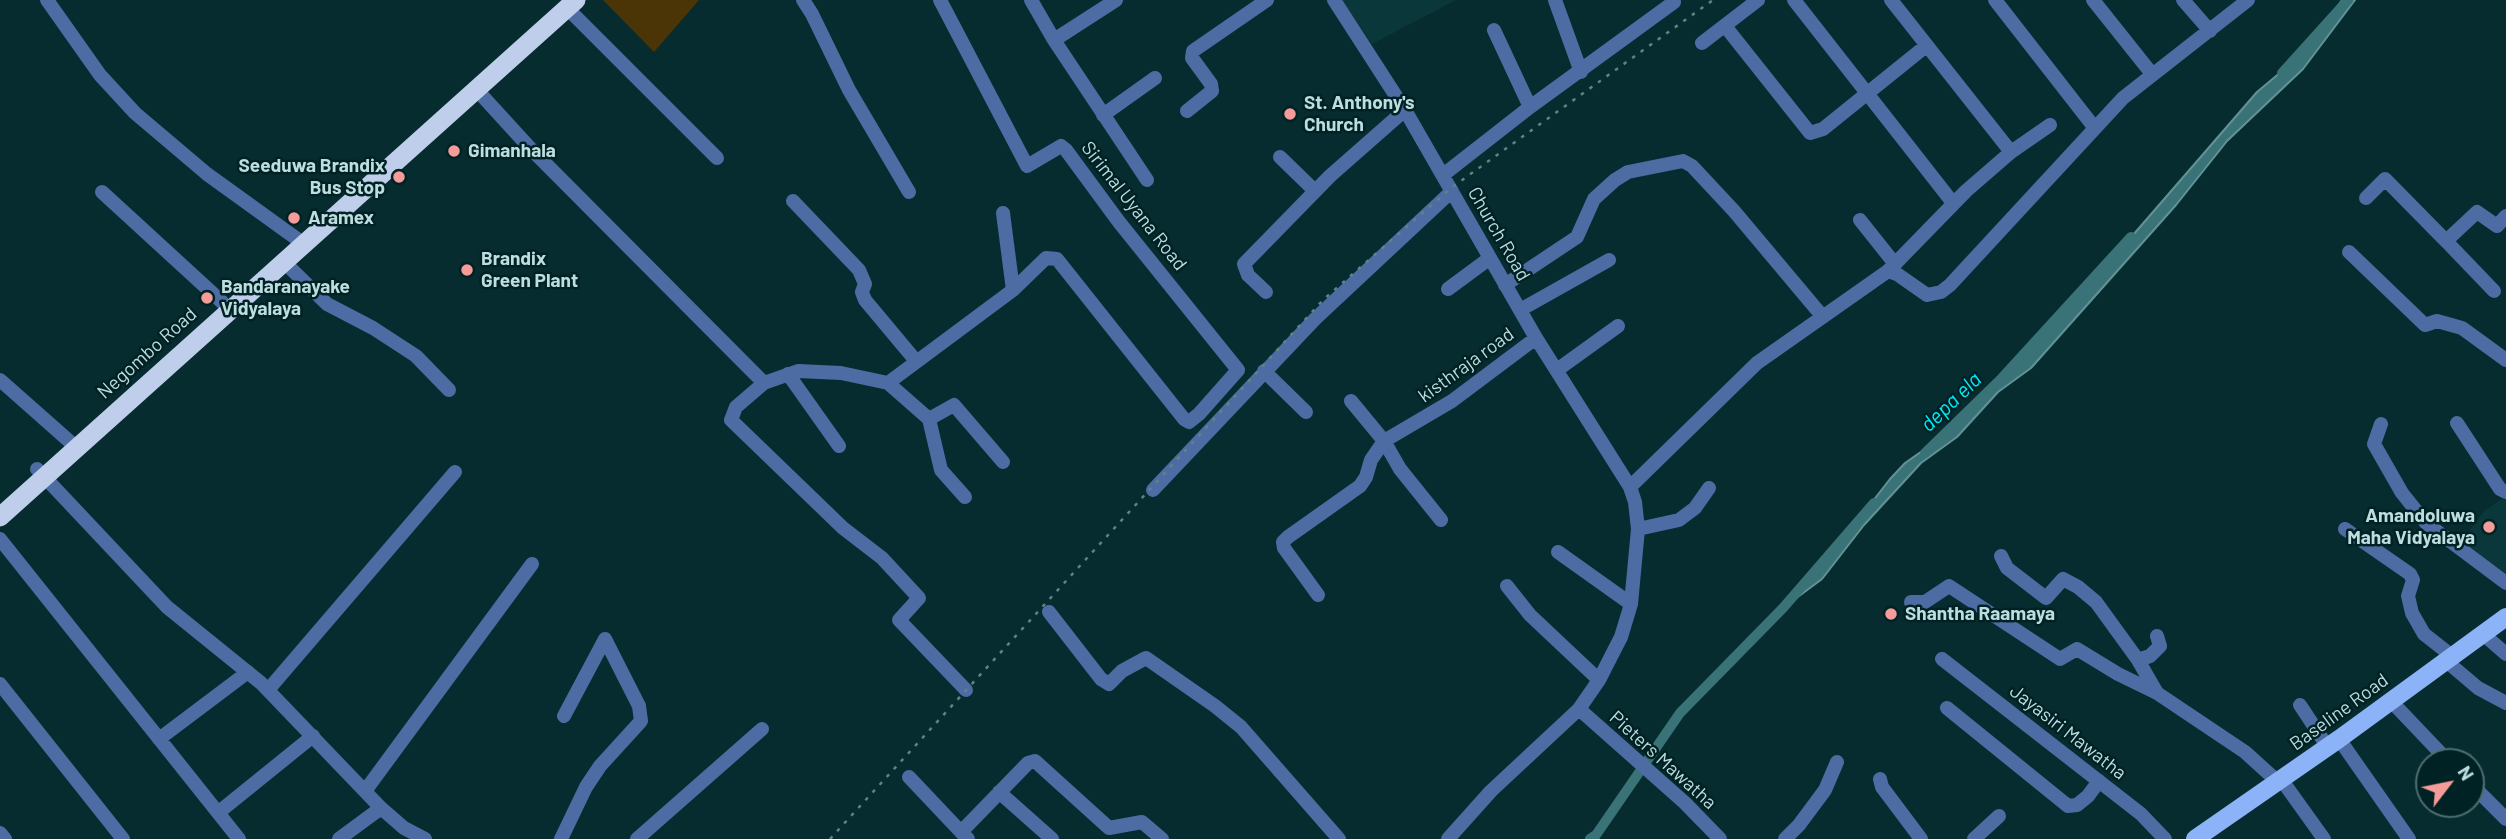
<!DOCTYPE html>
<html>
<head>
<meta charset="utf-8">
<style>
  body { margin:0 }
  #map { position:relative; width:2506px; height:839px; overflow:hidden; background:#072c2f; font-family:Barlow,sans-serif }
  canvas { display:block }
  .north { position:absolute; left:2415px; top:748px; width:70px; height:70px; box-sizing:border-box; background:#002225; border:2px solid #4c6d6f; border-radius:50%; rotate:58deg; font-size:19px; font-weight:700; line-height:28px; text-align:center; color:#bddddf }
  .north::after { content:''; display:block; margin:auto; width:24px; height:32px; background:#f59b99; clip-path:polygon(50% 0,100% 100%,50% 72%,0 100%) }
</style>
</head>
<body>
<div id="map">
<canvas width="2506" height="839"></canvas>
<div class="north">N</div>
</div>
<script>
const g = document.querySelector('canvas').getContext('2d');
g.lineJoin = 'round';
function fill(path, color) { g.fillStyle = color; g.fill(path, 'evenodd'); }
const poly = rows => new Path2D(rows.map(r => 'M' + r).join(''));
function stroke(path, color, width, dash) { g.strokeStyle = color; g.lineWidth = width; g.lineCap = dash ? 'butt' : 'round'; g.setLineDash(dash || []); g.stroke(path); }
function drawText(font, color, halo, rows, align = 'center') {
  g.font = font + ' Barlow,sans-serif'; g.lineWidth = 5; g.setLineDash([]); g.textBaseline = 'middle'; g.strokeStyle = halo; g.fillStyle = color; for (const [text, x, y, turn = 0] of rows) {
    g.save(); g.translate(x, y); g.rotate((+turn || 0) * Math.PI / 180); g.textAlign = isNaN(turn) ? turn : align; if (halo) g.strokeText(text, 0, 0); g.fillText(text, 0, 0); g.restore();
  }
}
const built = poly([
  [1342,0,1456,0,1372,44],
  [2506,496,2506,578,2461,542,2484,511]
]);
const green = poly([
  [603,0,699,0,654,52]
]);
const water = poly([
  [2342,0,2355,0,2303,69,2227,141,2176,205,2031,368,1998,392,1957,437,1921,463,1864,525,1822,579,1783,608,1817,573,1890,479,1905,463,1952,430,2002,378,2107,265,2257,92,2306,51,2342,0]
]);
const canal = poly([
  [2282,73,2348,0],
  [1925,453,2002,378,2131,237],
  [1590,839,1596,835,1680,713,1783,608,1874,503]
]);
const minor = poly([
  [47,0,100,75,135,113,207,174,304,244],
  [803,0,812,14,849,90,909,192],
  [940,0,1027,166,1061,146,1066,150,1119,222,1238,370,1199,414,1189,422,1184,419,1057,259,1046,258,1013,290,888,383,841,373,798,371,764,383,736,407,731,420,843,528,882,558,919,598,899,620,966,690],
  [1031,0,1054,40,1147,180],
  [1334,0,1405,110,1536,338,1630,487,1635,502,1638,529,1631,604,1621,637,1599,680,1579,709,1491,791,1448,839],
  [1555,0,1581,72],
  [1794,0,1953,203],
  [1891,0,2011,152],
  [1995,0,2094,127],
  [2093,0,2152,74],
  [2183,0,2210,31],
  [567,8,717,158],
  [1725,26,1810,133,1823,129,1926,46],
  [1494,30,1530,107],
  [1054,40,1116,0],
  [1702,43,1758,0],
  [476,89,529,147,764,383],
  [1187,111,1212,91,1211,84,1192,58,1193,51,1267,0],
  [1103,115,1155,78],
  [1280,157,1315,191],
  [1443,175,1530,107,1674,2,1673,0],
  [102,192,222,302],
  [2366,198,2385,179,2446,241,2477,212,2497,226,2506,216],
  [793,201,859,270,865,284,862,292,865,300,916,361],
  [1003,213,1013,290],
  [1860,220,1895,264],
  [2446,241,2494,291],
  [2349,252,2425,325,2437,321,2462,328,2506,360],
  [284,262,327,304,373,328,416,356,449,390],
  [1888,271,1897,274,1927,295,1941,292,1950,285,2123,98,2248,0],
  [1505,285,1577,237,1594,199,1615,180,1628,172,1683,161,1692,166,1734,211,1823,317],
  [1448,289,1490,258],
  [1266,292,1248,275,1244,264,1330,176,1405,110],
  [1520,310,1609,260],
  [1557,370,1618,326],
  [1264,371,1306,412],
  [788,374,839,446],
  [0,380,77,448],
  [888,383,929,419,954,405,1003,462],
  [1351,401,1384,441,1400,469,1441,520],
  [929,419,941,470,965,497],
  [2457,423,2500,489,2506,492],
  [2381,424,2374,444,2402,493,2426,523,2506,583],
  [37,469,167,607,261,683,381,808,404,828,425,839],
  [1630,487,1757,363,1888,271,1966,191,2011,152,2050,125],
  [1153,490,1315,319,1452,191],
  [1638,529,1679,520,1695,508,1709,488],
  [2345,529,2410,574,2413,580,2408,596,2412,613,2424,634,2452,656],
  [0,539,239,839],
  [1558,552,1631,604],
  [2001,556,2007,568,2046,598,2063,579,2078,587,2096,602,2138,660,2157,693],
  [1507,586,1530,615,1599,680],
  [1318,595,1284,548,1283,542,1288,537,1360,486,1366,477,1371,460,1384,441,1452,401,1536,338],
  [1911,602,1925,602,1949,586,2060,659,2077,649,2118,674,2157,693,2245,752,2277,781],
  [1049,612,1101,679,1109,684,1122,671,1146,658,1215,706,1241,727,1339,839],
  [2483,634,2506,654],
  [1942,659,2141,814,2165,839],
  [2138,660,2150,656,2160,646,2157,636],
  [2445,660,2478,688,2506,703],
  [0,684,123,839],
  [268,690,455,472],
  [2391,701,2449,762],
  [2300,705,2327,746],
  [1947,708,2068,806,2077,805,2088,796,2099,781],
  [1579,709,1685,803,1720,839],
  [159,739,248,672],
  [2339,739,2409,839],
  [909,777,961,832],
  [1880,779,1882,787,1921,839],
  [2281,779,2324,839],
  [2471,784,2506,819],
  [365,791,532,564],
  [999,792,1052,839],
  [219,812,313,736],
  [0,833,5,839],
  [339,839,381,808],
  [561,839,586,787,600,766,641,721,639,706,605,639,564,716],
  [637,839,762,729],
  [968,839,961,832,1028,763,1035,761,1109,828,1142,822,1162,839],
  [1785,839,1799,825,1825,790,1837,762],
  [1974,839,1999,816]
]);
const major = poly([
  [2195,839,2339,739,2506,617]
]);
const highway = poly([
  [0,517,576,0]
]);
const rail = poly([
  [830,839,1323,300,1451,188,1713,0]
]);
const markers = [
  [1290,114,7,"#f59b99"],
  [454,151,7,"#f59b99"],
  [399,177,7,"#f59b99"],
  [294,218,7,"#f59b99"],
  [467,270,7,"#f59b99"],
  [207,298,7,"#f59b99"],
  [2489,527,7,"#f59b99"],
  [1891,614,7,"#f59b99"]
];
const poiNames = [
  ["St. Anthony's",1304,103],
  ["Church",1304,125],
  ["Gimanhala",468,151],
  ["Seeduwa Brandix",385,166,"right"],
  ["Bus Stop",385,188,"right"],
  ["Aramex",308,218],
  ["Brandix",481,259],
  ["Green Plant",481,281],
  ["Bandaranayake",221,287],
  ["Vidyalaya",221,309],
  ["Amandoluwa",2475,516,"right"],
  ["Maha Vidyalaya",2475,538,"right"],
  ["Shantha Raamaya",1905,614]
];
const streetNames = [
  ["Sirimal Uyana Road",1134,206,52],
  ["Church Road",1499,234,60],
  ["Negombo Road",147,353,-42],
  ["kisthraja road",1466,365,-36],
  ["Baseline Road",2339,712,-36],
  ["Jayasiri Mawatha",2068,732,38],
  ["Pieters Mawatha",1663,760,42]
];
const waterNames = [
  ["depa ela",1951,402,-44]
];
fill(built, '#0a3739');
fill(green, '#4b3506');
fill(water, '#3a7377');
stroke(water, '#619396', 2);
stroke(canal, '#3a7377', 10);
stroke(minor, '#4d6ca3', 14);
stroke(major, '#8cb3f7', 18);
stroke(highway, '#bfcfeb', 19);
stroke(rail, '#608385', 2.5, [3.5, 7]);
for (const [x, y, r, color] of markers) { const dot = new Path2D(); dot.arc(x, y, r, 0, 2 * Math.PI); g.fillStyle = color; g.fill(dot); stroke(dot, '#002225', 2.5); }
drawText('bold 19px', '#bddddf', '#002225', poiNames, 'left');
drawText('19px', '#bddddf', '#002225', streetNames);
drawText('italic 21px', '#00eaf7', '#002225', waterNames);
</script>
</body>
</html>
